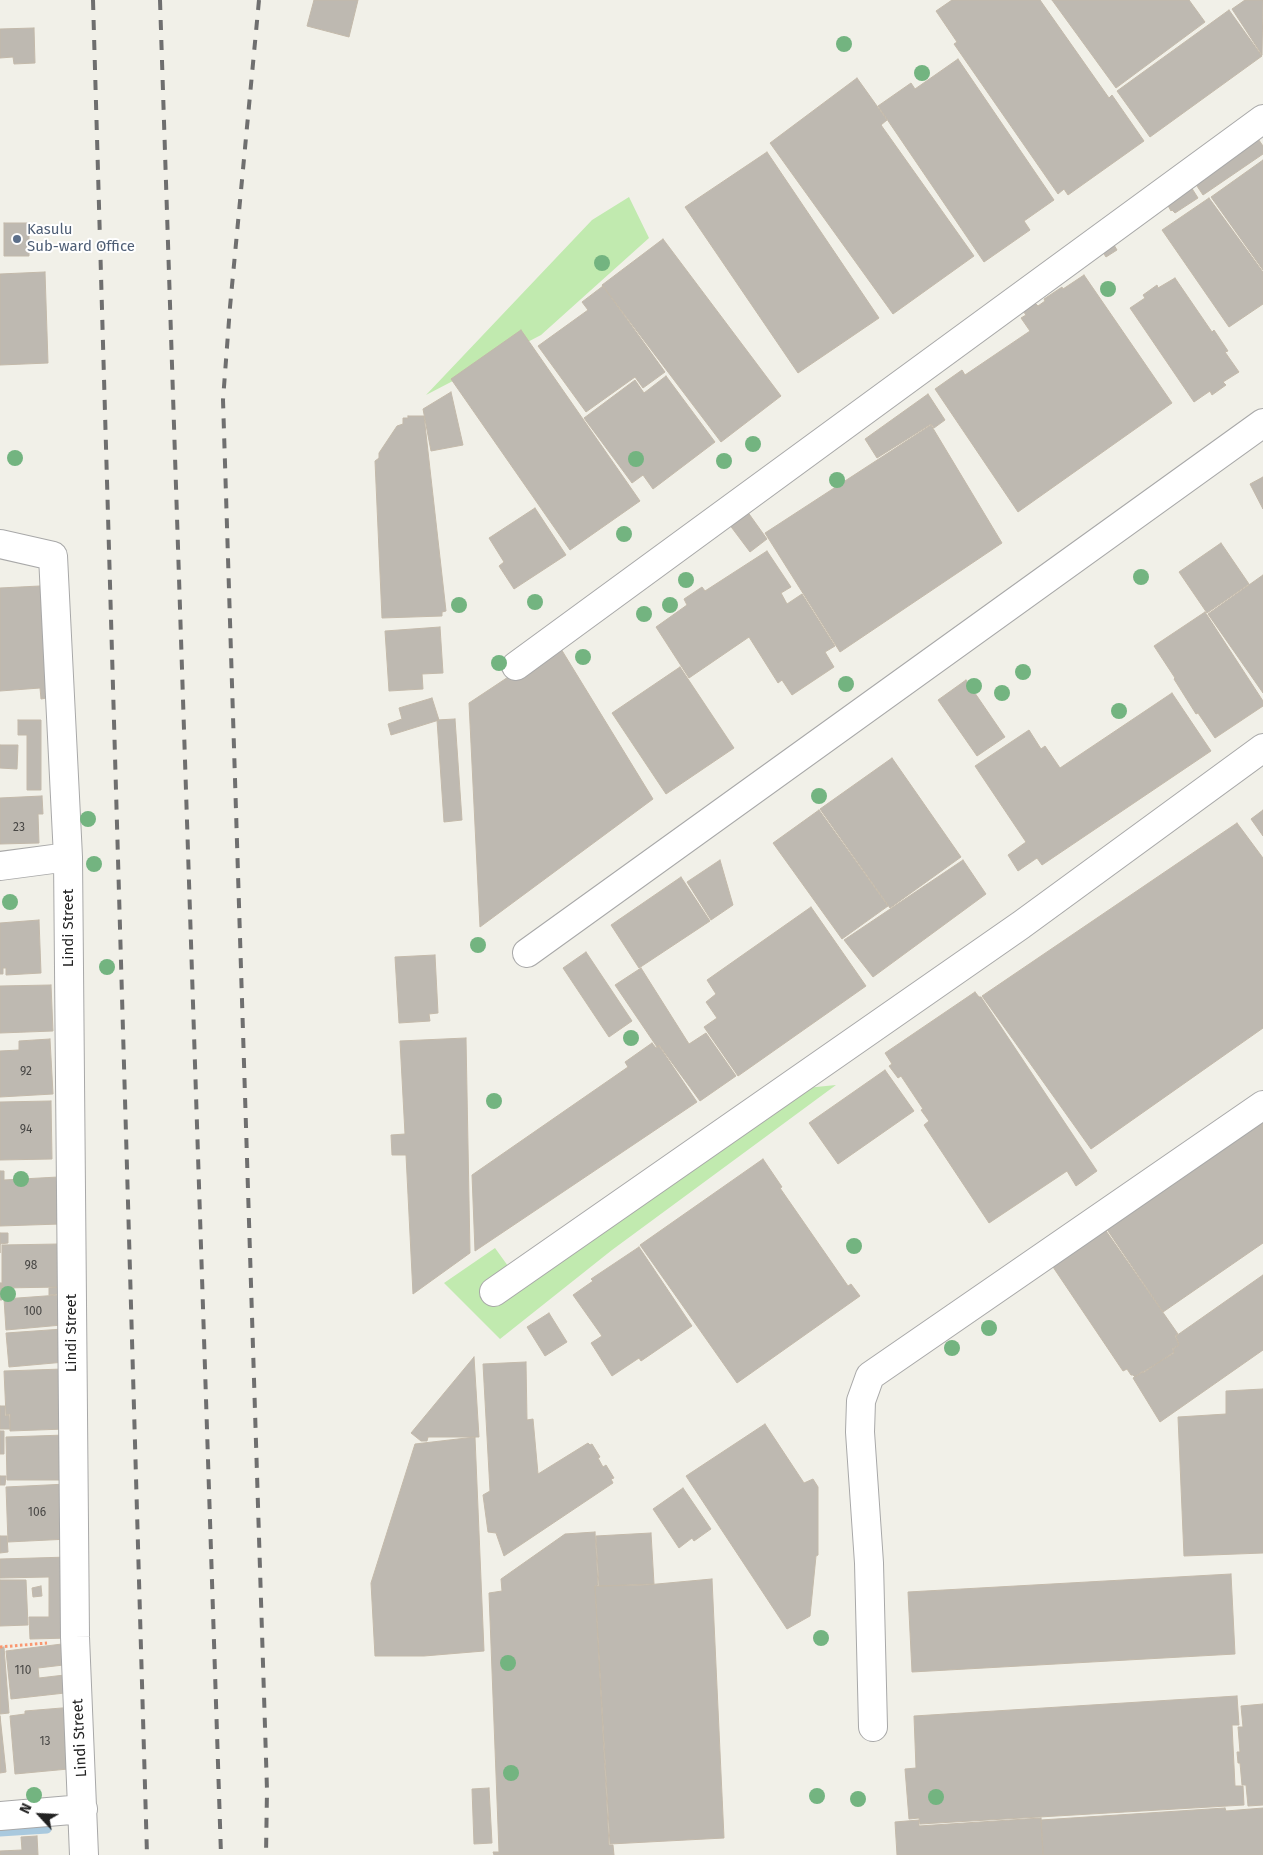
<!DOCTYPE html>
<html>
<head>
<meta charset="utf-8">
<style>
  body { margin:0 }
  #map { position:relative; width:1263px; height:1855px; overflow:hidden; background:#f1f0e8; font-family:"Fira Sans",sans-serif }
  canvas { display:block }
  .north { position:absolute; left:15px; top:1790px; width:50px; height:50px; -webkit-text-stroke:4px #fff; paint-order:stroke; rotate:295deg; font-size:14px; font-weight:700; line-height:20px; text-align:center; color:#212121 }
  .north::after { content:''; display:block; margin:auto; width:18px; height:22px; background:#212121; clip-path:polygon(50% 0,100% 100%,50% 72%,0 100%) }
</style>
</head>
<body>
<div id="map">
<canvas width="1263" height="1855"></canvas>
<div class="north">N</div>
</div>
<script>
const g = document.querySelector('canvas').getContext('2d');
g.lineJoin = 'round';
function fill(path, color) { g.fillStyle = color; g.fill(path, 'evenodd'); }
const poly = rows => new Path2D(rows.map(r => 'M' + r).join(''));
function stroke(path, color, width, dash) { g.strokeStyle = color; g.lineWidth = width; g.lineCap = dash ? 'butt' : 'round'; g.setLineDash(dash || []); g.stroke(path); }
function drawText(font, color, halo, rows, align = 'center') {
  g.font = font + ' "Fira Sans",sans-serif'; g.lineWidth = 4; g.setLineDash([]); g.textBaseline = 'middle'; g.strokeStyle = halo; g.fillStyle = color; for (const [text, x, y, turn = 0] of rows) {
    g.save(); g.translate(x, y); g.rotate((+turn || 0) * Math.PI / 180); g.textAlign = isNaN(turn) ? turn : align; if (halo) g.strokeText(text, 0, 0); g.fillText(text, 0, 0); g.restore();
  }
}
const grass = poly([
  [629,197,649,238,541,335,426,395,592,220],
  [836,1085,612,1250,500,1339,444,1283,495,1248,508,1266,756,1093]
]);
const stream = poly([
  [0,1832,47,1829]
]);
const building = poly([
  [314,0,358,0,349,37,307,26,314,0],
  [952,0,1040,0,1109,98,1112,95,1144,141,1068,195,1064,189,1058,194,954,44,957,42,936,11,952,0],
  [1052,0,1189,0,1205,22,1116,88,1052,0],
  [1245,0,1263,0,1262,55,1232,9,1245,0],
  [1229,10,1262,56,1150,137,1117,91,1229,10],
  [34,28,35,63,14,64,13,57,0,58,0,29,34,28],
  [958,59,1054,200,1024,221,1030,230,984,262,878,106,911,83,915,89,958,59],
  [857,78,887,120,881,125,974,256,893,314,770,143,857,78],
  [1254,133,1263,146,1263,154,1203,195,1191,177,1254,133],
  [767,152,879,318,798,373,685,207,767,152],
  [1263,160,1263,270,1211,197,1263,160],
  [1186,179,1198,198,1175,213,1172,210,1171,211,1166,202,1186,179],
  [1209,198,1263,272,1263,304,1229,327,1162,230,1209,198],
  [4,223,29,223,29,256,4,256,4,223],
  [663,239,781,396,721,442,602,285,663,239],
  [1111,240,1117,250,1106,257,1100,248,1111,240],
  [45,272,48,363,0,365,0,274,45,272],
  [1084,275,1172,403,1018,512,935,389,962,370,965,375,1030,331,1021,318,1026,315,1023,311,1035,303,1038,306,1045,301,1044,299,1062,287,1063,289,1084,275],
  [1175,278,1212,332,1214,330,1228,351,1225,352,1239,372,1223,382,1226,385,1212,395,1210,391,1194,402,1130,308,1145,298,1143,295,1157,285,1158,288,1175,278],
  [603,286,665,372,643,388,635,377,586,412,538,346,588,310,582,302,603,286],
  [521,330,640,501,570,550,451,379,521,330],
  [666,376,715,442,653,489,643,475,632,483,584,418,635,380,644,393,666,376],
  [451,392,463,445,431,451,423,409,451,392],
  [928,394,945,420,934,428,931,424,877,458,865,439,928,394],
  [408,416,424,416,446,611,442,612,442,616,382,618,375,461,379,458,379,453,397,426,403,424,403,418,408,418,408,416],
  [931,425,1002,543,840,652,765,533,931,425],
  [1263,477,1263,509,1250,484,1263,477],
  [535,508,566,555,514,589,499,566,504,562,489,538,535,508],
  [747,511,767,539,750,552,729,524,747,511],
  [1221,543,1249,584,1207,613,1179,572,1221,543],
  [767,551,791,587,781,593,787,604,802,594,835,646,825,652,834,667,792,695,782,680,778,683,749,637,689,678,656,627,687,605,684,599,702,587,705,591,767,551],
  [1263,575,1263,693,1208,614,1263,575],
  [40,586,43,634,48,634,47,698,41,699,40,688,0,691,0,588,40,586],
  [1205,612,1263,701,1263,706,1215,738,1198,713,1196,714,1174,679,1175,678,1154,646,1205,612],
  [440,627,443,673,422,674,423,689,389,691,385,631,440,627],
  [558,644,653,799,480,927,469,703,558,644],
  [680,667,734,748,666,794,612,713,680,667],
  [966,680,1005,737,977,756,938,700,966,680],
  [1172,693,1211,751,1042,865,1037,858,1018,871,1008,855,1026,842,975,766,1029,730,1041,749,1045,746,1060,768,1172,693],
  [432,698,439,720,391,735,388,724,402,719,399,708,432,698],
  [455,719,462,820,444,822,437,720,455,719],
  [18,720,41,720,41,790,27,790,27,735,18,735,18,720],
  [0,745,18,745,17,769,0,768,0,745],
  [892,758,961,857,890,908,820,809,892,758],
  [42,796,43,814,38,814,39,843,0,844,0,798,42,796],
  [819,810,888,906,842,939,773,843,819,810],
  [1263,810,1263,836,1251,819,1263,810],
  [1237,823,1263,858,1263,1028,1091,1149,982,996,1237,823],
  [720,860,733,905,711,920,687,882,720,860],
  [963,860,986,894,873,977,844,940,963,860],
  [681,877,710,921,639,968,611,925,681,877],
  [811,907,866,986,738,1076,704,1027,717,1018,706,1002,716,994,707,980,811,907],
  [39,920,41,973,6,975,6,968,3,968,3,974,0,974,0,923,39,920],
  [586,952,632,1021,609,1037,563,968,586,952],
  [435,955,438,1013,429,1014,430,1021,399,1023,395,957,435,955],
  [641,968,689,1044,706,1033,736,1076,700,1101,659,1045,657,1047,615,985,641,968],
  [51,985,53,1031,0,1033,0,986,51,985],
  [975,992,979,997,981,997,1097,1171,1076,1186,1067,1171,989,1223,924,1125,929,1121,921,1110,923,1109,901,1076,898,1078,889,1066,892,1064,885,1053,975,992],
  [466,1038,470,1253,413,1294,406,1155,392,1155,391,1135,405,1134,400,1041,466,1038],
  [50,1039,53,1094,0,1097,0,1051,19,1050,19,1041,50,1039],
  [652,1043,656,1048,659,1046,697,1102,475,1251,472,1175,628,1067,625,1062,652,1043],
  [885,1070,914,1111,838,1164,809,1123,885,1070],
  [51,1101,52,1159,0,1160,0,1102,51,1101],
  [1263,1117,1263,1243,1163,1312,1106,1228,1263,1117],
  [763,1159,782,1187,780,1188,848,1286,851,1284,860,1296,737,1383,640,1245,763,1159],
  [0,1171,4,1171,4,1180,58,1177,60,1224,0,1226,0,1171],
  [1104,1228,1178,1334,1175,1336,1179,1345,1172,1349,1174,1352,1143,1373,1143,1371,1135,1377,1133,1375,1131,1375,1127,1369,1123,1371,1051,1264,1104,1228],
  [0,1233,8,1233,8,1243,0,1244,0,1253,0,1233],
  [59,1244,60,1287,2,1288,2,1245,59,1244],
  [639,1247,692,1326,641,1361,639,1358,612,1376,591,1343,602,1336,573,1295,593,1281,591,1279,639,1247],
  [1263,1275,1263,1350,1160,1422,1133,1378,1174,1353,1173,1349,1179,1345,1176,1336,1263,1275],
  [0,1283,2,1283,2,1300,0,1300,0,1283],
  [59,1287,59,1294,49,1295,49,1288,59,1287],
  [59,1295,62,1325,6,1330,4,1299,59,1295],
  [549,1313,567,1342,545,1356,527,1327,549,1313],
  [63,1329,65,1362,9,1367,6,1333,63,1329],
  [474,1357,479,1437,428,1437,427,1441,421,1441,411,1433,474,1357],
  [526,1362,527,1420,533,1419,538,1474,588,1443,590,1445,592,1444,600,1457,598,1458,603,1467,606,1465,614,1478,611,1479,613,1483,504,1556,496,1533,488,1532,483,1495,490,1491,483,1364,526,1362],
  [63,1369,65,1429,10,1431,10,1414,6,1415,4,1371,63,1369],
  [1263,1389,1263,1553,1184,1556,1178,1417,1226,1414,1226,1391,1263,1389],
  [0,1406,5,1406,5,1416,9,1415,10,1429,0,1429,0,1406],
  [765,1424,804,1483,813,1479,818,1487,818,1555,816,1556,810,1616,787,1629,686,1476,765,1424],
  [0,1431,4,1431,4,1454,0,1454,0,1431],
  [65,1435,67,1480,7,1480,6,1437,65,1435],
  [475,1437,484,1651,424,1656,375,1656,371,1583,415,1444,475,1437],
  [0,1476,6,1476,5,1485,0,1485,0,1476],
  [67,1484,69,1539,8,1542,6,1487,67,1484],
  [683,1488,711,1529,694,1541,692,1538,679,1548,653,1509,683,1488],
  [595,1532,598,1585,595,1586,609,1845,613,1845,614,1855,494,1855,493,1852,499,1852,489,1593,502,1591,501,1579,565,1534,595,1532],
  [651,1533,654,1584,599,1586,596,1536,651,1533],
  [0,1536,7,1536,8,1552,0,1553,0,1536],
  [69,1557,70,1638,30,1639,29,1617,49,1617,49,1577,0,1578,0,1559,69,1557],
  [1231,1574,1235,1654,912,1672,908,1592,1231,1574],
  [712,1579,724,1838,610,1844,595,1586,646,1585,712,1579],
  [0,1580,26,1580,28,1625,0,1626,0,1580],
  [41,1586,42,1596,33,1597,32,1588,41,1586],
  [70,1643,72,1664,38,1668,39,1678,73,1674,74,1692,11,1699,6,1651,70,1643],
  [4,1647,9,1713,0,1714,0,1648,4,1647],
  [1237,1696,1239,1725,1232,1725,1235,1786,1243,1786,1244,1805,920,1824,919,1818,909,1819,905,1769,916,1768,914,1716,1237,1696],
  [1263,1704,1263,1805,1248,1806,1246,1785,1242,1785,1240,1763,1238,1763,1237,1752,1240,1752,1238,1727,1243,1727,1241,1706,1263,1704],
  [74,1707,79,1768,15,1774,10,1716,25,1714,25,1711,74,1707],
  [0,1716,6,1772,0,1773,0,1716],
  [489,1788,492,1843,474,1844,472,1789,489,1788],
  [1225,1808,1226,1811,1263,1808,1263,1855,1043,1855,1041,1820,1225,1808],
  [1041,1818,1043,1855,897,1855,895,1822,919,1820,919,1826,1041,1818],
  [37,1836,38,1855,0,1855,0,1851,22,1850,21,1837,37,1836]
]);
const path = poly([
  [0,1647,47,1643]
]);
const minor = poly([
  [0,544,53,556,68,857,75,1637,84,1855],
  [516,666,1263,119],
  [0,866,68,857],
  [527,953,1263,423],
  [494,1292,1021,925,1263,748],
  [873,1727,869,1563,860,1432,861,1401,870,1376,1263,1105],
  [0,1816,83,1809]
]);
const rail = poly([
  [93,0,147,1855],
  [160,0,221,1855],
  [259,0,230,307,223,400,267,1790,266,1855]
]);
const trees = [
  [844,44],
  [922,73],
  [602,263],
  [1108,289],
  [753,444],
  [15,458],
  [636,459],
  [724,461],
  [837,480],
  [624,534],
  [1141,577],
  [686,580],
  [535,602],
  [459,605],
  [670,605],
  [644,614],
  [583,657],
  [499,663],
  [1023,672],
  [846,684],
  [974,686],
  [1002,693],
  [1119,711],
  [819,796],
  [88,819],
  [94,864],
  [10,902],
  [478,945],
  [107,967],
  [631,1038],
  [494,1101],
  [21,1179],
  [854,1246],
  [8,1294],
  [989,1328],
  [952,1348],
  [821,1638],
  [508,1663],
  [511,1773],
  [34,1795],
  [817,1796],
  [936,1797],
  [858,1799]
];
const markers = [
  [17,239,5,"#5c6f8a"]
];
const numberNames = [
  ["23",19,828],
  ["92",26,1072],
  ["94",26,1130],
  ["98",31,1266],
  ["100",33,1312],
  ["106",37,1513],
  ["110",23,1671],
  ["13",45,1742]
];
const serviceNames = [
  ["Kasulu",27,230],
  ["Sub-ward Office",27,247]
];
const streetNames = [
  ["Lindi Street",69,928,-90],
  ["Lindi Street",72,1333,-90],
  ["Lindi Street",80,1738,-93]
];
fill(grass, '#c1eaaf');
stroke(stream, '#a9c9de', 9);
fill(building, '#beb9b1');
stroke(building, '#c3b9aa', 1);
stroke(minor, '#a8a8a8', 30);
stroke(path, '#fa9770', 3, [2.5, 2.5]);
stroke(minor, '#fff', 28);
stroke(rail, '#6f6f6f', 4, [10, 10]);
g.fillStyle = '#73b480';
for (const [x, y] of trees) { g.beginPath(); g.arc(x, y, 8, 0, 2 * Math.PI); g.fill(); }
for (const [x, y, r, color] of markers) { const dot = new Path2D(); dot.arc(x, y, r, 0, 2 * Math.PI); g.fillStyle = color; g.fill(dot); stroke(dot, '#fff', 2); }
drawText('12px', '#484745', null, numberNames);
drawText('15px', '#4e5e75', '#fff', serviceNames, 'left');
drawText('15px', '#212121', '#fff', streetNames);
</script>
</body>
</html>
